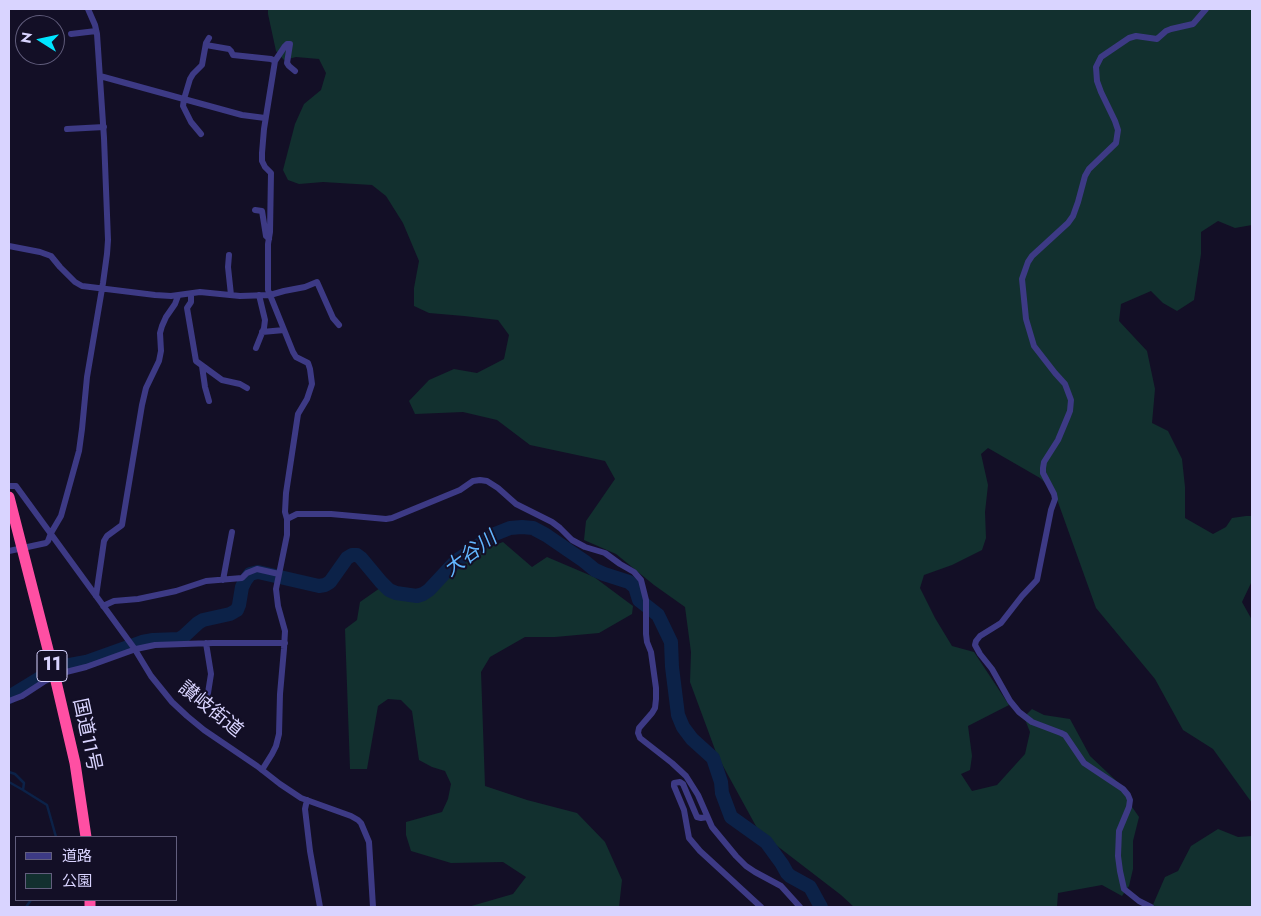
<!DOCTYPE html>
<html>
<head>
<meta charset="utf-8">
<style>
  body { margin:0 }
  #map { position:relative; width:1261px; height:916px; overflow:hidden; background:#130f26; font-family:Jost,"Noto Sans JP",sans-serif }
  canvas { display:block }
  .frame { position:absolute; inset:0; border:10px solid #d9d4ff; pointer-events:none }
  .legend { position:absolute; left:15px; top:836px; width:162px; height:65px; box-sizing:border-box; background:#130f26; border:1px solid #625e7d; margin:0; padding:6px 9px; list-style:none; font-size:15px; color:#d9d4ff }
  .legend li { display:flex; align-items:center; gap:10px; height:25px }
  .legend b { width:25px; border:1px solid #625e7d }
  .north { position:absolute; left:15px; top:15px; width:50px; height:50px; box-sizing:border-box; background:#130f26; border:1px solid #625e7d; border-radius:50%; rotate:280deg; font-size:14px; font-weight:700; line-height:20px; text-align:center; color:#d9d4ff }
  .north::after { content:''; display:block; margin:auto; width:18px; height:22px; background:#00e5ff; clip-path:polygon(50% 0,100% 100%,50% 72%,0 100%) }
</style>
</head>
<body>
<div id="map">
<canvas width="1261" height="916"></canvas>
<div class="frame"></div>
<ul class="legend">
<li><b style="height:6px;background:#3d3a85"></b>道路</li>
<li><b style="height:14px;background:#12302f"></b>公園</li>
</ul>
<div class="north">N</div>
</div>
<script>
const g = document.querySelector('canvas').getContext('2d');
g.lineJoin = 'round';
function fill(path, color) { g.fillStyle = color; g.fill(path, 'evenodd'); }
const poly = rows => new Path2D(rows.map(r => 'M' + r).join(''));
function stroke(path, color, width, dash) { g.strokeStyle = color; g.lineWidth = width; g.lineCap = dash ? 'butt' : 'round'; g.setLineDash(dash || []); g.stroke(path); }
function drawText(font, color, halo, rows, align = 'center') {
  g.font = font + ' Jost,"Noto Sans JP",sans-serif'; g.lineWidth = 4; g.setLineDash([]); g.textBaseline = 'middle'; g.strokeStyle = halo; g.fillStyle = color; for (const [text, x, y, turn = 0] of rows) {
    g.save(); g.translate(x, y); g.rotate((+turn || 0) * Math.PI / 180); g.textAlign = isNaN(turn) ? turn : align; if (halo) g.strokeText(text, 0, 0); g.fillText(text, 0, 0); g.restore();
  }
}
const green = poly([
  [268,9,1252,9,1252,225,1235,228,1218,221,1201,232,1201,254,1194,300,1177,311,1163,303,1151,291,1121,304,1119,321,1147,351,1155,389,1152,423,1168,431,1182,459,1185,487,1185,518,1213,534,1226,527,1232,518,1246,516,1252,516,1251,547,1252,553,1252,581,1242,602,1252,620,1252,803,1213,749,1183,730,1155,679,1096,608,1054,491,1040,478,988,448,981,454,988,485,985,512,986,538,982,550,952,565,924,575,920,588,935,618,952,646,974,652,1009,705,968,726,972,756,970,770,961,774,972,791,997,785,1025,754,1030,732,1024,717,1032,709,1044,715,1070,719,1090,756,1126,790,1130,804,1139,817,1133,841,1133,869,1129,886,1122,896,1102,885,1058,893,1057,907,854,907,841,895,772,842,757,828,717,755,690,682,691,652,685,607,654,585,616,554,584,540,586,521,615,479,605,461,530,445,497,420,463,412,415,414,409,401,429,380,454,369,477,373,504,359,509,335,498,320,464,316,429,313,414,306,414,288,419,261,403,223,386,196,372,185,323,182,299,184,288,180,283,170,295,124,304,104,321,90,326,73,319,59,296,57,284,60,276,51,268,14],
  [503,542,532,567,547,557,594,577,633,606,632,614,599,633,555,637,525,637,490,657,481,672,485,786,527,800,577,813,605,842,622,880,619,907,468,907,513,894,526,877,503,862,451,863,411,851,406,835,406,822,442,812,448,799,451,784,445,771,432,767,419,760,412,711,401,700,388,699,378,706,367,769,350,769,345,629,357,620,360,602,380,588,395,597,417,601,429,595,460,562,479,551],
  [1218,829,1238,837,1252,836,1252,907,1152,907,1165,877,1178,871,1191,846]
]);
const stream = poly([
  [9,772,15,774,24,783,23,790,47,805,56,837],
  [9,782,23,790],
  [26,907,31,900]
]);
const river = poly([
  [64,666,86,662,142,642,153,640,179,639,184,636,198,623,203,620,230,614,237,610,239,605,242,587,245,581,250,574,258,572,319,586,325,585,330,582,347,558,352,555,357,555,361,558,381,582,389,590,396,593,417,596,423,594,429,590,456,561,495,534,510,528,522,527,533,528,546,535,584,561,595,570,604,574,629,582,635,587,639,600,658,615,671,642,672,667,678,715,683,727,692,739,713,758,721,782,722,793,731,817,766,842,782,864,787,873,790,876,810,887,821,907],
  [9,697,50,672]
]);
const street = poly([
  [71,34,96,31],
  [206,45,229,49,231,51,233,55,271,59,275,61,285,46,287,44,290,44,287,63,289,66,295,71],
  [100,76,242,115,265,118],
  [67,129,104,127],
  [201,134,191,122,183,106,184,99,190,79,193,74,202,65,206,43,209,38],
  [255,210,262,211,266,236,269,239],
  [9,246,40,252,51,256,60,267,75,282,82,286,155,295,171,296,200,292,240,296,270,295,284,291,305,287,317,282,333,318,339,325],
  [229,255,228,267,231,295],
  [191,294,191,302,187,308,196,361,222,380,240,384,247,388],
  [262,332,284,330],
  [256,348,264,328,265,320,259,295],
  [202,366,205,387,209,401],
  [9,486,16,486,134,648,151,676,172,702,187,716,204,730,257,766,280,784,301,798,351,816,358,820,361,823,369,842,373,907],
  [287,519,297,514,331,514,386,519,392,518,460,490,473,481,480,480,487,481,498,488,516,504,552,522,560,528,572,540,585,547,605,553,620,564,634,572,641,580,646,600,646,634,647,642,651,652,656,688,656,699,655,708,652,713,639,728,638,733,640,738,672,763,686,776,698,795,712,827,736,856,746,866,755,872,781,886,800,907],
  [9,551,46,543,48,541,51,533,61,516,79,451,82,429,87,377,103,283,107,254,108,240,104,138,97,34,95,25,88,9],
  [223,580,232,532],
  [96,596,104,541,107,536,122,525,142,405,146,388,159,361,161,351,160,333,162,326,166,317,175,304,178,296],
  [103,606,114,601,138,599,176,591,206,581,242,578,247,573,257,569,279,574],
  [206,643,211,674,208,693],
  [9,701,22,696,45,681,66,672,86,667,136,649,155,645,213,643,285,643],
  [262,770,272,754,276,746,279,734,280,694,284,649,285,631,278,606,276,589,287,535,287,519,285,512,286,493,298,414,307,399,312,384,310,369,308,363,296,357,293,352,268,290,268,244,270,232,271,173,265,167,262,161,262,153,264,129,275,61],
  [307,800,305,809,310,851,320,907],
  [707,817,701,818,697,817,683,784,680,782,674,783,674,786,684,810,689,838,700,851,761,907],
  [1151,907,1139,901,1124,889,1120,871,1118,856,1119,831,1129,807,1130,800,1128,795,1123,789,1084,763,1065,735,1061,733,1032,722,1019,712,1010,701,992,669,980,654,975,645,976,641,980,636,1001,623,1022,596,1037,580,1051,510,1055,499,1054,494,1043,473,1043,468,1044,462,1058,440,1068,416,1070,411,1071,400,1065,384,1055,373,1034,346,1026,319,1022,279,1028,262,1032,256,1068,223,1073,216,1078,202,1085,176,1089,169,1116,143,1118,130,1115,121,1101,92,1097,81,1096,67,1101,57,1129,38,1136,36,1157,39,1166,31,1171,29,1193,24,1206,9]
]);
const highway = poly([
  [9,497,55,677,75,763,86,837],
  [90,900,90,907]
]);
const shields = [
  [52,666,30]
];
const shieldNames = [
  ["11",52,666]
];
const streetNames = [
  ["讃岐街道",210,710,39],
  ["国道11号",86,735,78]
];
const waterNames = [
  ["大谷川",471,555,-37]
];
fill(green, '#12302f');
stroke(stream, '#0c2248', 2.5);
stroke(river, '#0c2248', 14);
stroke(street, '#3d3a85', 6);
stroke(highway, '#ff4fa3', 11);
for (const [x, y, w] of shields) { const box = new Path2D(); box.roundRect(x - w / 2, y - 15.5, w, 31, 4); g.fillStyle = '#130f26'; g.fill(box); stroke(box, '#d9d4ff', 1); }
drawText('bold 18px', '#d9d4ff', null, shieldNames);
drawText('19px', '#d9d4ff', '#130f26', streetNames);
drawText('italic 20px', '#62b6ff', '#130f26', waterNames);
</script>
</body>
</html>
